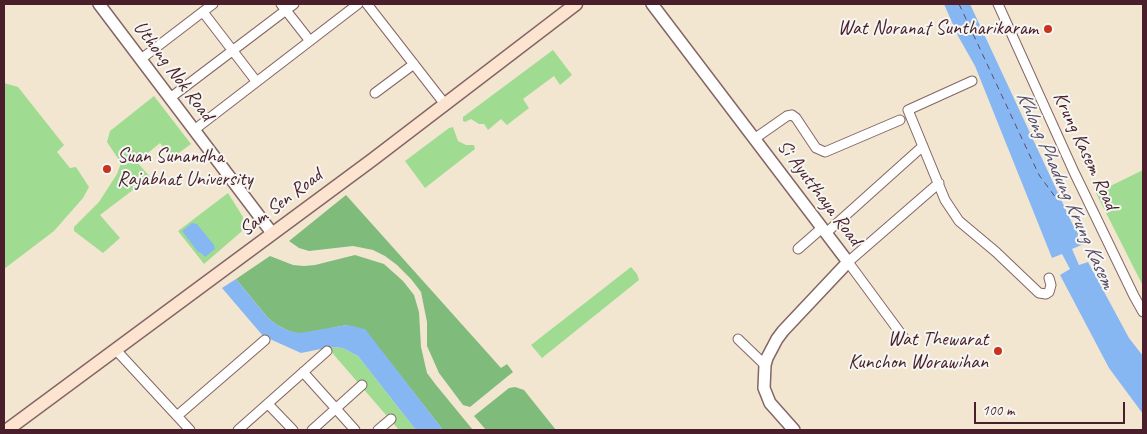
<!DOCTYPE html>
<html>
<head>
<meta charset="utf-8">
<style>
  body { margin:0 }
  #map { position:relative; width:1147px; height:434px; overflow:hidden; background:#f2e6d1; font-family:Caveat,sans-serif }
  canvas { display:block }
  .frame { position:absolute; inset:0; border:5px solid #4a1f2b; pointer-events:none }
  .scale { position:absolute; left:974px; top:402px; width:151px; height:22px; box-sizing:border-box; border:2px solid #4a1f2b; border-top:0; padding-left:6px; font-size:15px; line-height:18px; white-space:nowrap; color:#4a1f2b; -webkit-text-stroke:4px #f6f6f2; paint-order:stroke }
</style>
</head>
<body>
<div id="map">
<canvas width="1147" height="434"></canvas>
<div class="frame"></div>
<div class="scale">100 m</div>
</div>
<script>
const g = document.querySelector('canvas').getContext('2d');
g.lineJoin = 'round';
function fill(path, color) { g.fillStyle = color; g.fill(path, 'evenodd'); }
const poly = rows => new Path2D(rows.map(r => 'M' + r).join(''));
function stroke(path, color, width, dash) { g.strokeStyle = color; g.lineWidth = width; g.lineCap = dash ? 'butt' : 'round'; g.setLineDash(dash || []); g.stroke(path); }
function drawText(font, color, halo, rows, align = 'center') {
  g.font = font + ' Caveat,sans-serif'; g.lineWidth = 4; g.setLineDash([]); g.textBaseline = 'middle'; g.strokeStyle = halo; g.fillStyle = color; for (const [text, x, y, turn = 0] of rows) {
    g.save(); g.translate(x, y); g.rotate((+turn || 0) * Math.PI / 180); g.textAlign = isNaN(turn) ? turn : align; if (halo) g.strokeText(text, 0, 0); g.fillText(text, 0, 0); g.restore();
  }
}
const green = poly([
  [553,50,572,75,560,85,554,76,523,99,529,108,507,125,501,119,488,130,484,124,479,124,471,119,465,122,463,121,463,117],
  [4,83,18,87,64,145,57,152,70,168,76,167,89,187,83,198,54,231,4,269],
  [154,96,191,144,172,158,160,143,137,162,150,177,100,215,120,238,103,253,74,231,74,227,99,202,117,174,121,163,107,142,110,131],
  [453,127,458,141,466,145,474,145,475,149,425,188,405,161,449,128],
  [1143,170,1143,286,1096,193],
  [228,193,243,217,243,229,241,232,204,264,178,231],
  [631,267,637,274,639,280,542,358,531,345],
  [331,347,343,348,358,356,416,430,399,430,328,348]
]);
const forest = poly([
  [346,195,501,368,507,364,513,372,470,407,463,405,439,373,427,346,427,322,421,292,411,279,397,265,385,256,373,250,353,246,309,251,299,248,289,241],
  [355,255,384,264,403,281,414,295,419,312,421,347,427,373,436,385,473,430,443,430,386,357,347,325,300,334,289,331,277,325,268,318,236,279,270,256,293,265,304,266,315,265],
  [515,387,524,390,556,430,486,430,474,416,509,388]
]);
const water = poly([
  [944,4,970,4,1072,223,1084,244,1072,249,1079,265,1088,262,1129,338,1143,356,1143,414,1109,368,1060,275,1070,269,1062,254,1052,258,975,66,958,36],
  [192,223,197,224,214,245,215,249,205,257,201,253,198,252,182,231],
  [236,279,268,318,277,325,289,331,300,333,347,325,365,329,443,430,416,430,358,356,343,348,331,347,301,353,263,336,222,288]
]);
const ferry = poly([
  [959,4,1039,175,1056,198]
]);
const minor = poly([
  [281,4,310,41],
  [367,4,444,103],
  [998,4,1074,172,1134,296,1143,312],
  [203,12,256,81],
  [141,59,213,4],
  [972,81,908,110,945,200,959,221,996,252,1039,293,1046,294,1049,292,1051,285,1049,278],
  [375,93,414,64],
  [170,98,294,4],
  [194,130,358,4],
  [754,139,787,116,792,115,796,118,816,148,825,152,900,120],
  [826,233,923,146],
  [798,249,822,228],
  [904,338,848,262,939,183],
  [738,339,765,365],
  [116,350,190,430],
  [303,372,355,430],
  [268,404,293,430],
  [177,416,265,340],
  [238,430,327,351],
  [312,430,362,385],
  [378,430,391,419]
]);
const tertiary = poly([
  [99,4,272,233],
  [652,4,848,262,783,331,777,339,767,358,765,365,764,388,770,403,794,430]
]);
const secondary = poly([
  [7,430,372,160,576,4]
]);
const markers = [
  [1048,29,5,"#c8321e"],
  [107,169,5,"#c8321e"],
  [998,351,5,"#c8321e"]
];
const poiNames = [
  ["Wat Noranat Suntharikaram",1038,29],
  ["Suan Sunandha",117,157,"left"],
  ["Rajabhat University",117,180,"left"],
  ["Wat Thewarat",988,340],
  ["Kunchon Worawihan",988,363]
];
const streetNames = [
  ["Uthong Nok Road",173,71,53],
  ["Krung Kasem Road",1085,151,65],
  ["Si Ayutthaya Road",819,193,53],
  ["Sam Sen Road",281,203,-37]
];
const waterNames = [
  ["Khlong Phadung Krung Kasem",1065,190,66]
];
fill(green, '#9fdc91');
fill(forest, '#7fbc7b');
fill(water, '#87b7f3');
stroke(ferry, '#5c4d67', 1, [6, 5]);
stroke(minor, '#856565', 11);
stroke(tertiary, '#856565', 14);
stroke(secondary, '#856565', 15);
stroke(minor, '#fff', 9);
stroke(tertiary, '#fff', 11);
stroke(secondary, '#fde4d1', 12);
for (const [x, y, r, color] of markers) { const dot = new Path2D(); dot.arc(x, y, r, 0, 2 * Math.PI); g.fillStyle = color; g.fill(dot); stroke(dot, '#f6f6f2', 2); }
drawText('20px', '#4a1f2b', '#f6f6f2', poiNames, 'right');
drawText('20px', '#4a1f2b', '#f6f6f2', streetNames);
drawText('italic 21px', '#5c4d67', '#f6f6f2', waterNames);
</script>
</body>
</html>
